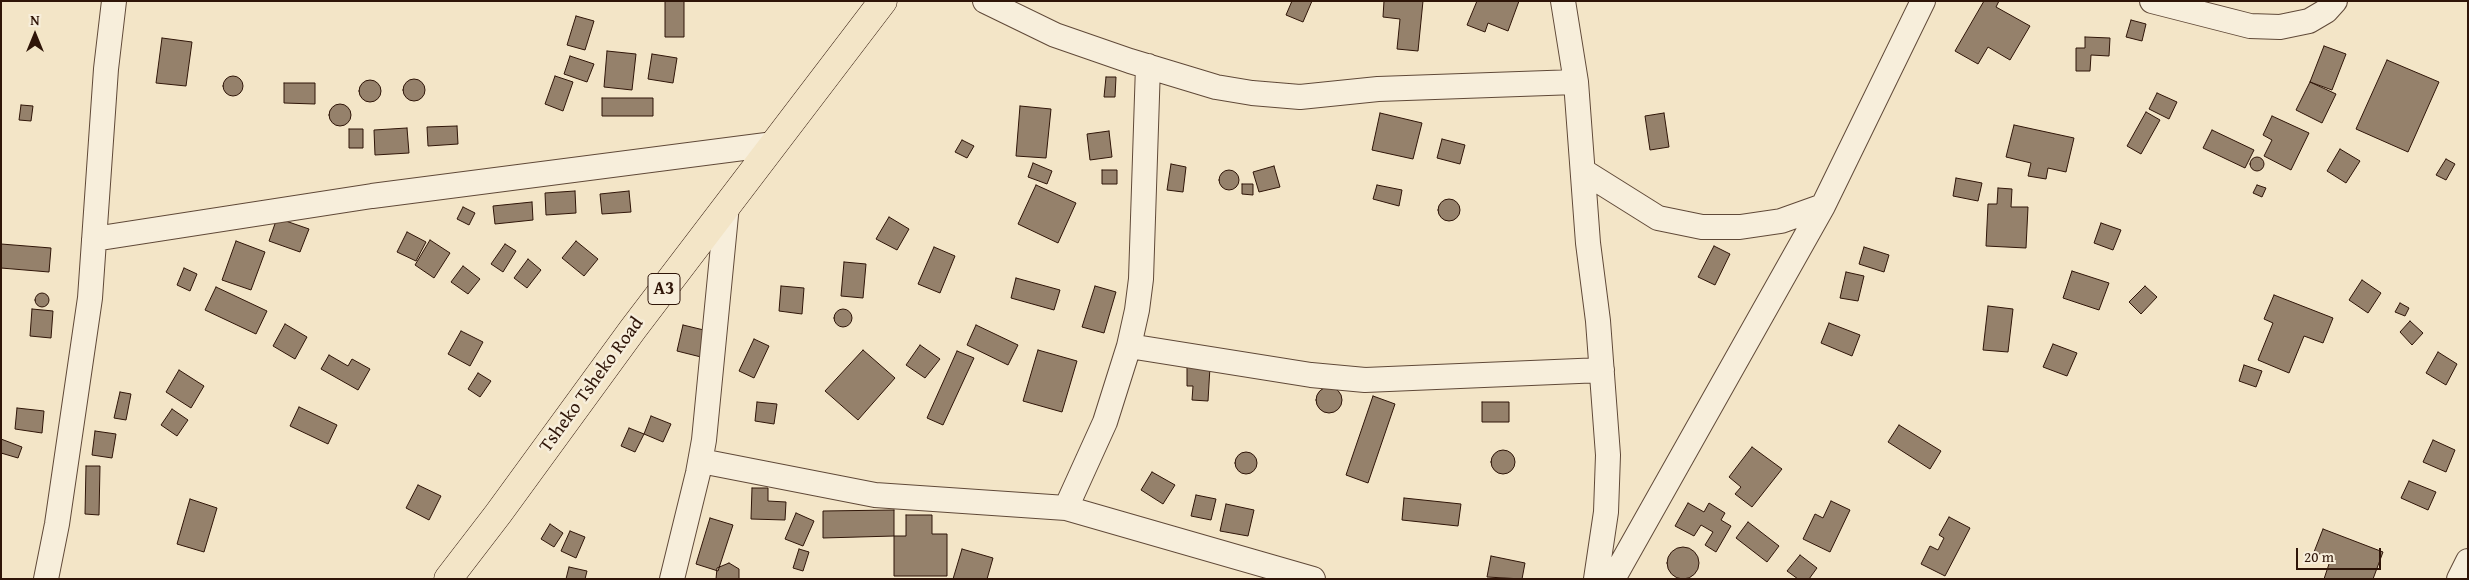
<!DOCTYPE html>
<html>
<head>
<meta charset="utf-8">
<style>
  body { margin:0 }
  #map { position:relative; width:2469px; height:580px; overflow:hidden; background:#f3e5c7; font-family:"Gentium Book Plus",serif }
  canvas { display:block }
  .frame { position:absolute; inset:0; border:2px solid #2f1508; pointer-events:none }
  .north { position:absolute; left:10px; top:10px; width:50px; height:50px; -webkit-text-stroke:4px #f7eedb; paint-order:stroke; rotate:0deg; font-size:14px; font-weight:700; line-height:20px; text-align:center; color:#2f1508 }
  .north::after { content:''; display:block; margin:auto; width:18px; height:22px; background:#2f1508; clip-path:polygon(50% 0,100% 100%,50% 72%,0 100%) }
  .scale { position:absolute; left:2296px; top:548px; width:85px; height:22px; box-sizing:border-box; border:2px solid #2f1508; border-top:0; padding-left:6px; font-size:15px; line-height:18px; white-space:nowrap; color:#2f1508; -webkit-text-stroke:4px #f7eedb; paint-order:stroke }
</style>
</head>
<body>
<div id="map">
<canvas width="2469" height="580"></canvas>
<div class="frame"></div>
<div class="north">N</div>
<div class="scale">20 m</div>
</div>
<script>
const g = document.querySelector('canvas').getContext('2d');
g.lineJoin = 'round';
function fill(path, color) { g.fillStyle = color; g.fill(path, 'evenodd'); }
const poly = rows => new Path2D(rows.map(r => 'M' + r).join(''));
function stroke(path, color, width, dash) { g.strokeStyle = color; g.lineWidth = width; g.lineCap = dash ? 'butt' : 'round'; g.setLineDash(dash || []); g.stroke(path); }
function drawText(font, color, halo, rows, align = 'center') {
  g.font = font + ' "Gentium Book Plus",serif'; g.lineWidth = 5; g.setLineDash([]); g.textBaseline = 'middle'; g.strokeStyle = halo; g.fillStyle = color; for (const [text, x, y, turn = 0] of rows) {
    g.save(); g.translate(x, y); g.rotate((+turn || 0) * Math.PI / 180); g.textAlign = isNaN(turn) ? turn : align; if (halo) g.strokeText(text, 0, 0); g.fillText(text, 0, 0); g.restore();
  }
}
const building = poly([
  [665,1,684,1,684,37,665,37,665,1],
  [1292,1,1312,1,1303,22,1286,15,1292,1],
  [1384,1,1423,1,1418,51,1397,49,1400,19,1383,17,1384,1],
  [1477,1,1519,1,1508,31,1488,23,1485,32,1467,25,1477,1],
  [1984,1,1999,1,1996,7,2030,26,2010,60,1988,47,1978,64,1955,51,1984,1],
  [576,16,594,21,585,50,567,45,576,16],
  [2131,20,2146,24,2142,41,2126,37,2131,20],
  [2085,37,2110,38,2109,56,2091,55,2090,71,2076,71,2076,48,2085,48,2085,37],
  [162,38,192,42,186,86,156,83,162,38],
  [2324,46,2346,54,2332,90,2310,82,2324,46],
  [607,51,636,54,632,90,604,87,607,51],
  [652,54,677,58,673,83,648,79,652,54],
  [570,56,594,64,587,82,564,74,570,56],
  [2387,60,2439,82,2408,152,2356,129,2387,60],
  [555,76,573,82,563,111,545,104,555,76],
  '223 86a10 10 0 1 1 20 0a10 10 0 1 1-20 0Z',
  [1106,77,1116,77,1115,97,1104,97,1106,77],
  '403 90a11 11 0 1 1 22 0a11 11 0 1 1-22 0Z',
  '359 91a11 11 0 1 1 22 0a11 11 0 1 1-22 0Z',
  [2310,82,2336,94,2322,123,2296,110,2310,82],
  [284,83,315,83,315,104,284,103,284,83],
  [2157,93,2177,102,2169,119,2149,109,2157,93],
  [602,98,653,98,653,116,602,116,602,98],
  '329 115a11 11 0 1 1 22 0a11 11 0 1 1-22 0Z',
  [21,105,33,106,31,121,19,120,21,105],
  [1020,106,1051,109,1046,158,1016,156,1020,106],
  [2146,112,2160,120,2141,154,2127,146,2146,112],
  [1380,113,1422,123,1413,159,1372,150,1380,113],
  [1664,113,1669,147,1650,150,1645,116,1664,113],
  [2272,116,2309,133,2291,170,2264,156,2272,140,2263,135,2272,116],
  [2014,125,2074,138,2066,172,2048,168,2046,179,2028,176,2031,163,2006,157,2014,125],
  [457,126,458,144,428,146,427,127,457,126],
  [407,128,409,153,375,155,374,130,407,128],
  [349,129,363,129,363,148,349,148,349,129],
  [2212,130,2254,150,2245,168,2203,148,2212,130],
  [1109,131,1112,157,1090,160,1087,134,1109,131],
  [1442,139,1465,145,1460,164,1437,158,1442,139],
  [962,140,974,146,967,158,955,152,962,140],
  [2340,149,2360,161,2346,183,2327,171,2340,149],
  '2250 164a7 7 0 1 1 14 0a7 7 0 1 1-14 0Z',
  [2446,159,2455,164,2446,180,2436,175,2446,159],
  [1033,163,1052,171,1047,184,1028,177,1033,163],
  [1171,164,1186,167,1183,192,1167,190,1171,164],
  [1274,166,1280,187,1259,192,1253,172,1274,166],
  '1219 180a10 10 0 1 1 20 0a10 10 0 1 1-20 0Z',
  [1102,170,1117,170,1117,184,1102,184,1102,170],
  [1956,178,1982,183,1978,201,1953,196,1956,178],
  [1242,184,1253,184,1253,195,1242,194,1242,184],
  [1036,185,1076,203,1058,243,1018,224,1036,185],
  [1377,185,1402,190,1399,206,1373,199,1377,185],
  [2257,185,2266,188,2262,197,2253,193,2257,185],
  [1998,188,2012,189,2011,207,2028,207,2026,248,1986,246,1988,204,1997,204,1998,188],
  [575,191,576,213,546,215,545,193,575,191],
  [629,191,631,212,602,214,600,194,629,191],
  '1438 210a11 11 0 1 1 22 0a11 11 0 1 1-22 0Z',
  [532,202,533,220,495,224,493,206,532,202],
  [463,207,475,213,469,225,457,219,463,207],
  [889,217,909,229,897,250,876,239,889,217],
  [277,218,309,229,300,252,269,241,277,218],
  [2101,223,2121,230,2113,250,2094,243,2101,223],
  [407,232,426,242,416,261,397,252,407,232],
  [430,240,450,253,434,278,415,265,430,240],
  [236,241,265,252,251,290,222,280,236,241],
  [576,241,598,259,584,276,562,258,576,241],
  [1,244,51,248,49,272,1,268,1,244],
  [505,244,516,251,503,272,491,264,505,244],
  [1714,246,1730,254,1715,285,1698,277,1714,246],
  [934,247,955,256,940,293,918,284,934,247],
  [1864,247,1889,255,1884,272,1859,264,1864,247],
  [528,259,541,270,527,288,514,278,528,259],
  [844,262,866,264,863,298,841,296,844,262],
  [463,266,480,279,468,294,451,282,463,266],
  [184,268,197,274,190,291,177,285,184,268],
  [2072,271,2109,283,2099,310,2063,298,2072,271],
  [1846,272,1864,276,1858,301,1840,298,1846,272],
  [1016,278,1060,290,1054,310,1011,298,1016,278],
  [2362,280,2381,293,2368,313,2349,300,2362,280],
  [781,286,804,288,802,314,779,311,781,286],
  [1095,286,1116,292,1104,333,1082,327,1095,286],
  [2145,286,2157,297,2141,314,2129,302,2145,286],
  [216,287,267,311,256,334,205,310,216,287],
  '35 300a7 7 0 1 1 14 0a7 7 0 1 1-14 0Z',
  [2274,295,2333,318,2323,343,2304,336,2289,373,2258,360,2273,323,2264,319,2274,295],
  [2400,303,2409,308,2405,316,2395,312,2400,303],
  [1988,306,2013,309,2008,352,1983,350,1988,306],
  [32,309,53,311,51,338,30,336,32,309],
  '834 318a9 9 0 1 1 18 0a9 9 0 1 1-18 0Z',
  [2410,321,2423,333,2412,345,2400,332,2410,321],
  [1829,323,1860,335,1852,356,1821,343,1829,323],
  [285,324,307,337,295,359,273,346,285,324],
  [683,325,708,331,701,357,677,351,683,325],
  [976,325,1018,345,1008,365,967,345,976,325],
  [461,331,483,342,470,366,448,354,461,331],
  [754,339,769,346,754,378,739,371,754,339],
  [2053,344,2077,353,2067,376,2043,367,2053,344],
  [920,345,940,359,925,378,906,365,920,345],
  [863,350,895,378,858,420,825,391,863,350],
  [1038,350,1077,361,1062,412,1023,401,1038,350],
  [957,351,974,358,943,425,927,418,957,351],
  [2438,352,2457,364,2446,385,2426,373,2438,352],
  [329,355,348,366,352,359,370,369,358,390,321,369,329,355],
  [2244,365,2262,371,2256,387,2239,381,2244,365],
  [1187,367,1210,367,1208,401,1192,400,1193,386,1187,386,1187,367],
  [179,370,204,386,191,408,166,392,179,370],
  [478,373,491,381,480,397,468,389,478,373],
  '1316 400a13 13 0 1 1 26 0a13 13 0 1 1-26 0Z',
  [120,392,131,394,126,420,114,418,120,392],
  [1373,396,1395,404,1368,483,1346,475,1373,396],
  [757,402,777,404,774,424,755,421,757,402],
  [1482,402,1509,402,1509,422,1482,422,1482,402],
  [299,407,337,425,328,444,290,426,299,407],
  [17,408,44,411,42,433,15,429,17,408],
  [172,409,188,420,177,436,161,425,172,409],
  [651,416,671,424,663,442,644,434,651,416],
  [1899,425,1941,451,1930,469,1888,442,1899,425],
  [629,428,644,434,635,452,621,446,629,428],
  [95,431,116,434,112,458,92,455,95,431],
  [1,439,22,447,18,458,1,453,1,439],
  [2433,440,2455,450,2446,472,2423,462,2433,440],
  [1752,447,1782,469,1752,507,1735,494,1741,487,1729,477,1752,447],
  '1491 462a12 12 0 1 1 24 0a12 12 0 1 1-24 0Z',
  '1235 463a11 11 0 1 1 22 0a11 11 0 1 1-22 0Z',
  [86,466,100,466,99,515,85,514,86,466],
  [1152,472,1175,485,1163,504,1141,490,1152,472],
  [2409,481,2436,492,2428,510,2401,498,2409,481],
  [418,485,441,496,429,520,406,508,418,485],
  [752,488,768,488,768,501,786,502,785,520,751,519,752,488],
  [1196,495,1216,499,1211,520,1191,516,1196,495],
  [1404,498,1461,504,1458,526,1402,520,1404,498],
  [190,499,217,508,204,552,177,544,190,499],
  [1831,501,1850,510,1830,552,1803,539,1815,514,1823,518,1831,501],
  [1688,503,1704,512,1709,503,1725,513,1721,520,1731,526,1716,552,1705,545,1713,532,1701,525,1694,536,1675,526,1688,503],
  [1226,504,1254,510,1248,536,1220,531,1226,504],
  [894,510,894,536,823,538,823,511,894,510],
  [796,513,814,521,803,546,785,539,796,513],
  [906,515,932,515,932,534,947,534,947,576,894,576,894,536,906,536,906,515],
  [1949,517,1970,528,1945,576,1921,564,1930,546,1938,550,1944,538,1939,535,1949,517],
  [710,518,733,525,718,571,696,564,710,518],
  [1748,522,1779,546,1767,562,1736,538,1748,522],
  [550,524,563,533,554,547,541,539,550,524],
  [2323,529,2383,552,2373,579,2324,579,2331,558,2314,552,2323,529],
  [570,531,585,537,576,558,561,551,570,531],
  '1667 563a16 16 0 1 1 32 0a16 16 0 1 1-32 0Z',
  [799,549,809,552,803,571,793,568,799,549],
  [962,549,993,558,987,579,953,579,962,549],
  [1800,555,1817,568,1809,579,1798,579,1787,571,1800,555],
  [1491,556,1525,563,1522,579,1487,577,1491,556],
  [729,563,739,569,739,579,716,579,717,568,729,563],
  [569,567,587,571,585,579,566,579,569,567]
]);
const minor = poly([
  [985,1,1055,35,1130,61,1216,87,1252,93,1300,97,1378,89,1576,82],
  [1563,1,1576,82,1588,243,1598,321,1608,455,1606,512,1596,579],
  [2152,1,2250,26,2280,27,2309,21,2326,11,2335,1],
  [1583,171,1658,218,1702,227,1740,227,1781,221,1823,206],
  [94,239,372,196,774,144],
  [1129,346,1311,375,1365,380,1602,370],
  [701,461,875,495,1066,508,1105,422,1129,346,1137,310,1141,279,1148,66],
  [1066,508,1313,579],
  [46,579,57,524,90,298,106,69,114,1],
  [672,579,698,473,704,440,727,205],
  [1613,579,1823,206,1923,1],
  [2459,579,2468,561]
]);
const trunk = poly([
  [448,579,498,514,633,329,883,1]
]);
const shields = [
  [664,289,32]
];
const shieldNames = [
  ["A3",664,289]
];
const streetNames = [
  ["Tsheko Tsheko Road",592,385,-54]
];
fill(building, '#95816b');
stroke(building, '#2f1508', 1);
stroke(minor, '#604938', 26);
stroke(trunk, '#2f1508', 29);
stroke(minor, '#f7eedb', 24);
stroke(trunk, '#f3e5c7', 28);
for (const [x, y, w] of shields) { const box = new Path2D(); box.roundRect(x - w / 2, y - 15.5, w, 31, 4); g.fillStyle = '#f7eedb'; g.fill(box); stroke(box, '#2f1508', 1); }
drawText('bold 18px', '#2f1508', null, shieldNames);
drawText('19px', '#2f1508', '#f7eedb', streetNames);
</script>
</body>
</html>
